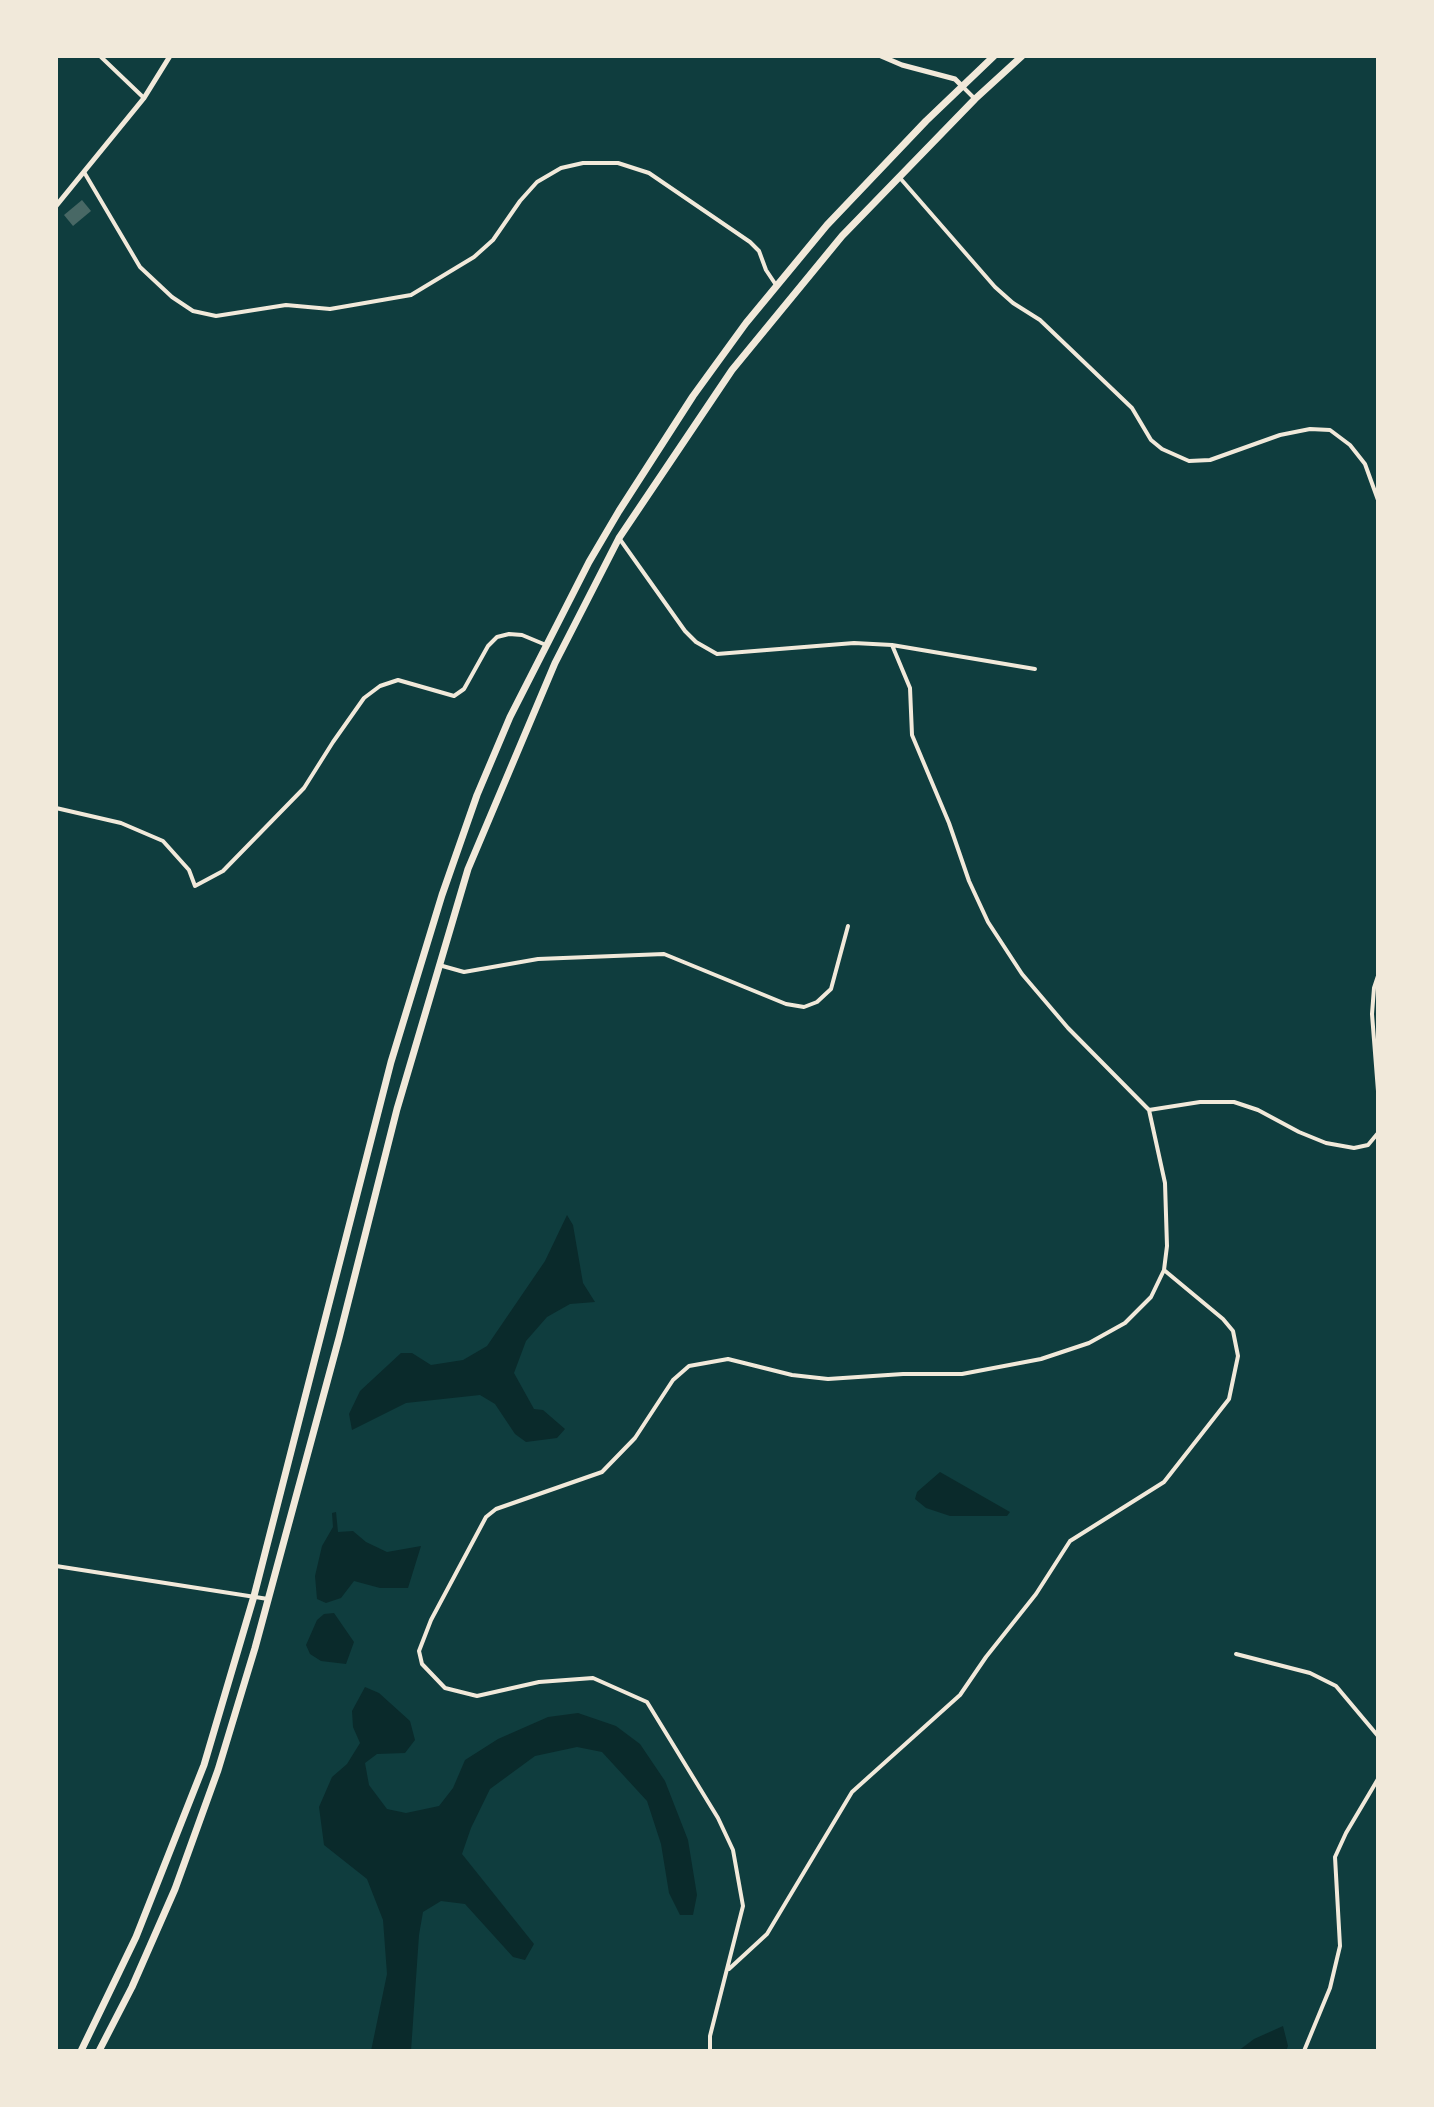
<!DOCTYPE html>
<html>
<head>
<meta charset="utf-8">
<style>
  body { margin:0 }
  #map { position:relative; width:1434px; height:2107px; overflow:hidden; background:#0f3d3e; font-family:Roboto,sans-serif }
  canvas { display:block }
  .frame { position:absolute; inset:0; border:58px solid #f1e9da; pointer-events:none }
</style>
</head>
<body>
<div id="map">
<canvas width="1434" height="2107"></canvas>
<div class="frame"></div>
</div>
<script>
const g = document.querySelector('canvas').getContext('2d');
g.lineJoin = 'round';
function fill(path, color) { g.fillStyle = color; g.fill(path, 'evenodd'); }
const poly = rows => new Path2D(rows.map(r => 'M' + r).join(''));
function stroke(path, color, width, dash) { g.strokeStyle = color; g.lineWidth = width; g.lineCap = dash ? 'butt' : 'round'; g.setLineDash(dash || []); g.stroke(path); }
const water = poly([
  [567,1215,573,1225,583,1283,595,1302,570,1304,547,1317,526,1341,514,1373,534,1409,543,1410,565,1429,557,1438,526,1442,515,1434,495,1404,480,1395,406,1403,352,1430,349,1414,360,1391,401,1353,412,1353,431,1365,463,1360,487,1346,545,1261],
  [940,1472,1010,1512,1007,1516,950,1516,926,1508,915,1499,917,1492],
  [336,1512,338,1532,353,1531,366,1542,387,1552,421,1546,408,1588,380,1588,354,1581,341,1598,326,1603,317,1599,315,1576,322,1546,333,1527,332,1513],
  [334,1613,354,1642,346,1664,321,1661,310,1654,306,1645,317,1620,324,1614],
  [365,1687,379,1693,410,1721,415,1740,405,1753,377,1754,365,1763,369,1785,387,1809,406,1813,439,1806,453,1788,465,1760,498,1739,548,1717,578,1713,616,1726,640,1744,665,1781,688,1840,697,1895,693,1915,680,1915,669,1893,661,1844,647,1801,602,1752,577,1747,535,1756,490,1789,471,1828,462,1854,534,1944,525,1960,513,1957,465,1904,441,1901,423,1912,419,1935,411,2051,371,2051,387,1974,383,1920,367,1879,324,1845,319,1807,332,1777,347,1764,360,1743,353,1727,352,1711],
  [1283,2026,1288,2046,1286,2051,1238,2051,1254,2039]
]);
const building = poly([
  [82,200,91,211,73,226,64,215]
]);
const minor = poly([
  [100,56,144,98],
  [962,86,975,99],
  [84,172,140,267,172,297,193,311,216,316,286,305,330,309,411,295,474,257,493,240,520,201,537,182,561,168,583,163,618,163,649,173,750,242,759,251,766,270,776,285],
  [900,178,995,287,1013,303,1040,320,1132,408,1151,440,1162,449,1189,461,1210,460,1280,435,1310,429,1330,430,1350,445,1365,464,1378,500],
  [619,538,685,631,696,642,717,654,854,643,892,645,910,688,912,735,949,823,969,881,988,922,1022,974,1068,1028,1149,1110,1200,1102,1234,1102,1258,1110,1299,1132,1326,1143,1354,1148,1368,1145,1378,1133],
  [892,645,1035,669],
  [56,808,121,823,163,841,189,870,195,886,223,871,304,788,333,742,364,698,380,686,398,680,454,696,464,689,488,646,497,637,509,634,522,635,546,645],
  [439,965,464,972,538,959,664,954,786,1004,804,1007,817,1002,831,989,848,926],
  [1378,976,1374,988,1372,1014,1378,1091],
  [56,1566,268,1599],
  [1236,1654,1310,1673,1336,1686,1378,1736],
  [729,1969,767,1934,852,1792,960,1695,986,1657,1036,1594,1070,1541,1164,1482,1229,1399,1238,1356,1233,1331,1223,1319,1164,1270],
  [710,2051,710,2036,743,1906,733,1850,718,1818,647,1702,593,1678,539,1682,477,1696,445,1688,422,1664,419,1651,431,1620,486,1517,496,1509,602,1472,635,1438,673,1380,689,1366,728,1359,792,1375,828,1379,903,1374,962,1374,1041,1359,1089,1343,1125,1323,1151,1297,1164,1270,1167,1246,1165,1183,1149,1110],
  [1304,2051,1330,1988,1340,1946,1335,1857,1346,1833,1378,1779]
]);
const tertiary = poly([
  [881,56,902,65,955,79,962,86],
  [56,206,144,98,170,56]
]);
const trunk = poly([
  [81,2051,136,1937,204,1765,254,1596,391,1062,442,895,477,795,510,717,589,562,619,511,693,396,746,323,827,225,926,121,994,56],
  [99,2051,132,1987,175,1889,218,1770,255,1648,339,1338,397,1109,468,869,555,663,619,538,732,370,842,236,975,99,1022,56]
]);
fill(water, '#0a2a2b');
fill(building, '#486865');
stroke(minor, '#f1e9da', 4);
stroke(tertiary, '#f1e9da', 5);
stroke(trunk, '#f1e9da', 7);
</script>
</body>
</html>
